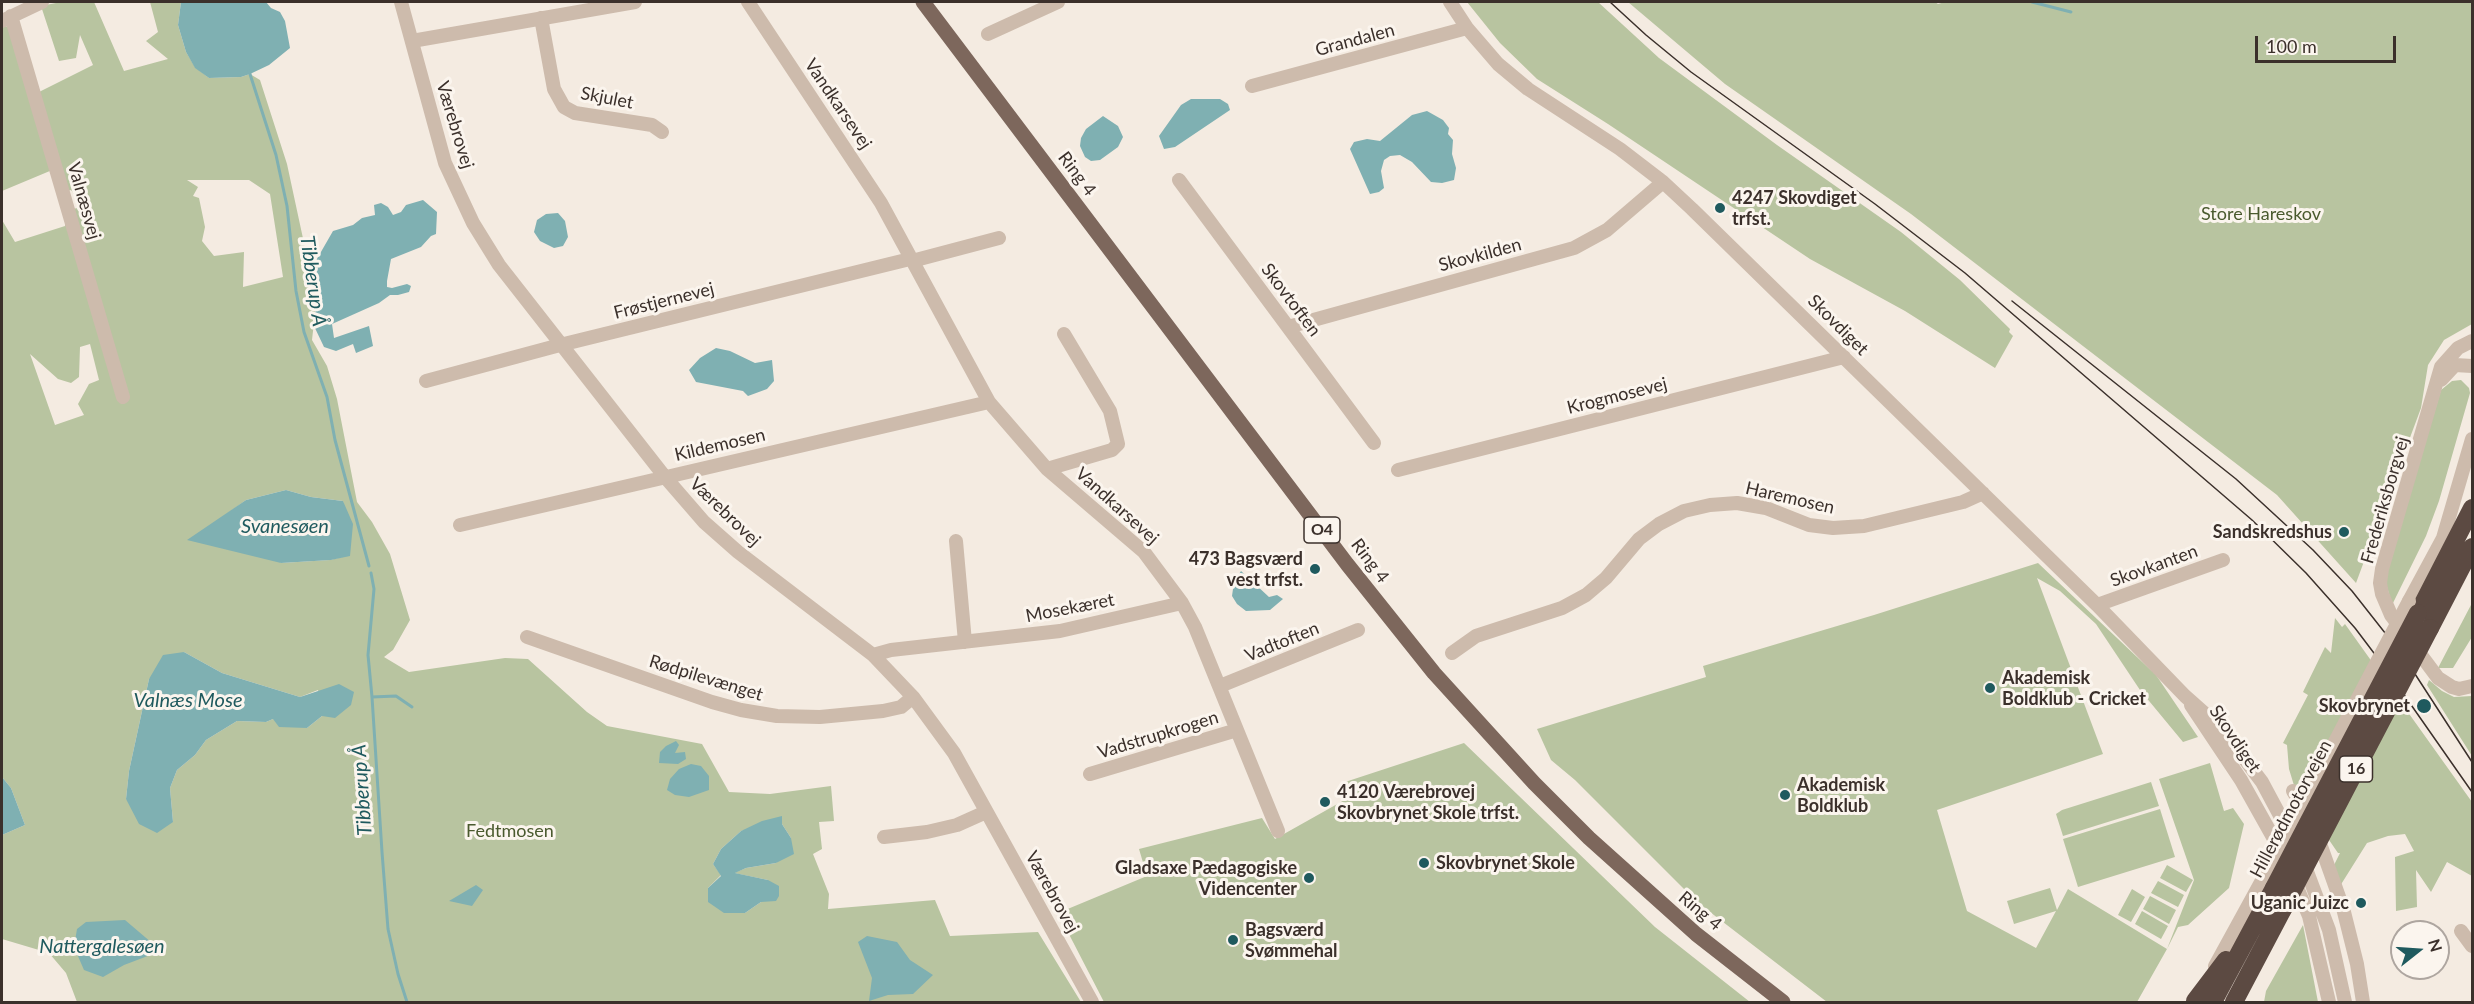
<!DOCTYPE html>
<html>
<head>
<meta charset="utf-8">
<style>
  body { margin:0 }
  #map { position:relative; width:2474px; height:1004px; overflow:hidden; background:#f4ebe1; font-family:Lato,sans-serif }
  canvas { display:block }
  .frame { position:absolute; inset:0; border:3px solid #3b302b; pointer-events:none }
  .north { position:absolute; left:2390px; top:920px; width:60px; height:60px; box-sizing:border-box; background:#fbf5ee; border:2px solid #aea6a0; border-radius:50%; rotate:73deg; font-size:16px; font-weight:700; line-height:24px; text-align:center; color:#3b302b }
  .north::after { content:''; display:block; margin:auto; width:21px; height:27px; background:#1f5a5e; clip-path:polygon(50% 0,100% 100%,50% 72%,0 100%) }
  .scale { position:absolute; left:2255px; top:36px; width:141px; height:27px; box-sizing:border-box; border:3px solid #3b302b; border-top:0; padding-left:8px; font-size:18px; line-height:21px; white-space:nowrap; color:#3b302b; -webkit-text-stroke:4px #fbf5ee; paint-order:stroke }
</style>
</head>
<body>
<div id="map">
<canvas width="2474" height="1004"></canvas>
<div class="frame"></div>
<div class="north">N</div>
<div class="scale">100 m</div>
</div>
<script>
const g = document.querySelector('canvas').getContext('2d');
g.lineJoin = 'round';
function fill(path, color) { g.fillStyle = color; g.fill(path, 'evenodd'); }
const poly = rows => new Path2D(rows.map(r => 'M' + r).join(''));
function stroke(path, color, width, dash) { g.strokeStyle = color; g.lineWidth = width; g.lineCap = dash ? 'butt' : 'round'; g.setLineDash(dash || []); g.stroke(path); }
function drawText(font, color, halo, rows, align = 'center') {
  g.font = font + ' Lato,sans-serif'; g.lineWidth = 6; g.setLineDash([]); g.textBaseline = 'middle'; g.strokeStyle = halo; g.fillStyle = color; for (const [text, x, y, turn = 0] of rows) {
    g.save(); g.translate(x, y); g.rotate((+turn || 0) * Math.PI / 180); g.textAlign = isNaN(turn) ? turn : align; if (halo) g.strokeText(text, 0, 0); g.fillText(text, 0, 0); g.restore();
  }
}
const green = poly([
  [61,2,94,2,124,71,168,59,146,41,158,32,150,2,181,2,178,25,186,52,195,67,209,78,241,77,250,74,260,80,287,164,310,271,306,283,317,295,312,340,327,366,337,399,357,502,372,522,390,554,410,620,393,650,384,657,409,672,505,658,528,659,587,712,607,726,702,744,729,792,770,794,831,786,834,821,819,822,822,849,813,854,829,894,828,909,935,900,950,936,1038,932,1081,1002,77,1002,66,973,49,953,2,939,2,835,25,825,11,788,2,777,2,220,15,242,65,226,66,210,84,207,71,190,64,192,57,168,2,191,2,28,5,26,11,28,39,92,93,65,80,35,76,58,59,61,41,6],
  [187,180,249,180,270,194,283,277,243,287,244,252,214,256,202,241,205,227,199,198,193,196,198,187],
  [90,344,99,380,89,384,78,404,84,415,55,425,30,354,58,379,71,383,79,377,80,347],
  [286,490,311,497,343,501,350,555,330,560,281,563,224,516,246,500],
  [184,652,222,673,300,697,318,690,322,716,307,728,273,719,266,722,237,721,206,740,195,755,177,770,170,788,173,822,126,799,129,771,149,679],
  [782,824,791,838,776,863,746,868,734,873,768,880,761,902,745,913,708,888,721,875,713,864,721,849,741,831],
  [1467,2,1598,2,1659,58,1777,145,1901,232,1960,280,2010,329,2009,332,2013,336,1995,368,1905,311,1810,259,1608,124,1537,79,1500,43],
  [1628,2,1935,2,1938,4,1945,2,2472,2,2472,324,2444,340,2428,365,2421,408,2356,583,2277,495,1911,214,1725,84],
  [2461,380,2469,388,2470,393,2439,501,2426,536,2392,605,2386,583,2387,570,2441,390,2452,381],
  [2038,563,2156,675,2198,737,2183,742,2140,690,2096,624,2060,591,2037,578,2103,754,1937,810,1967,911,2036,948,2056,911,2014,924,2007,901,2050,888,2057,910,2068,889,2167,949,2194,880,2159,779,2210,763,2224,811,2233,808,2244,824,2229,888,2188,925,2178,927,2167,949,2137,1002,1827,1002,1697,902,1575,780,1551,760,1537,729,1706,677,1703,666,1874,615],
  [2472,603,2472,637,2453,668,2438,668],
  [2335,618,2342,627,2345,624,2472,802,2472,876,2447,862,2431,892,2416,870,2417,907,2396,911,2395,857,2414,851,2405,834,2388,836,2367,843,2340,886,2333,867,2340,853,2338,853,2296,792,2289,769,2287,745,2283,743,2308,695,2303,692,2325,647,2331,653],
  [2429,680,2442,691,2454,697,2472,696,2472,756,2427,685],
  [1464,743,1655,927,1750,1002,1104,1002,1058,913,1147,876,1139,849,1262,818,1275,839,1348,798,1342,783],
  [2151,782,2159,806,2063,836,2056,814,2062,810],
  [2160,809,2175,857,2078,887,2063,839],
  [2167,865,2193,880,2186,892,2160,878],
  [2158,881,2184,895,2178,907,2151,893],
  [2132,889,2145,897,2131,922,2118,915],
  [2150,896,2176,910,2169,924,2143,909],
  [2142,911,2168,926,2161,939,2135,924],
  [2303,925,2318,1002,2264,1002,2266,991]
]);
const water = poly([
  [181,2,266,2,271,8,280,12,285,21,290,48,269,65,250,74,241,77,209,78,195,68,186,52,178,25],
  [1191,99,1220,99,1228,104,1230,110,1175,147,1164,149,1159,136,1181,105],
  [1427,111,1443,120,1449,128,1448,134,1453,140,1452,154,1456,168,1454,180,1442,183,1431,182,1412,162,1400,155,1390,156,1384,160,1381,171,1384,188,1379,192,1370,194,1350,149,1354,142,1367,139,1380,141,1412,115],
  [1103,116,1118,126,1123,137,1118,147,1100,160,1091,161,1085,157,1080,146,1081,138,1086,129],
  [423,200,437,212,436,234,431,236,421,247,391,259,387,281,387,287,392,288,407,284,411,286,409,292,398,295,390,295,379,303,332,324,334,338,369,326,373,346,356,353,353,344,336,351,324,347,314,326,317,295,306,283,310,271,333,231,353,225,362,218,375,215,374,205,381,203,388,207,393,215,401,212,406,205],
  [558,213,565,221,568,237,563,246,554,248,540,241,534,232,537,220,546,214],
  [716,348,730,351,755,363,772,360,774,381,767,389,748,396,743,391,696,382,689,370,700,358],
  [286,490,311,497,343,501,353,524,350,556,331,560,281,563,187,540,246,500],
  [1241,571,1269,597,1277,595,1283,599,1270,610,1246,611,1237,604,1232,596,1234,582],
  [184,652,222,673,300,697,339,684,354,692,351,705,335,718,322,716,307,728,279,727,273,719,266,722,237,721,206,740,195,755,177,770,170,788,173,822,157,833,139,824,126,799,129,771,149,679,163,655],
  [676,741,679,745,675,753,685,752,686,759,678,764,659,763,660,752,666,746],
  [691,764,701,766,709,776,709,790,689,797,675,795,667,790,670,779,679,769],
  [2,777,11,788,25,825,2,835],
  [782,816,782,824,791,838,794,854,776,863,746,868,735,873,768,880,779,886,779,896,776,901,761,902,745,913,724,913,708,902,708,888,721,876,713,864,721,849,741,831,762,821],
  [476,885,483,890,472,906,449,901],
  [125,920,152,943,153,954,124,965,103,977,84,970,74,947,77,929,86,922],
  [867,936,897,942,910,960,933,975,913,994,888,995,869,1001,872,978,858,942]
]);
const stream = poly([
  [2032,2,2071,12],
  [249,71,276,155,287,206,296,291,304,332,327,397,335,440,369,566],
  [371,573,374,589,368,655,372,697,382,852,388,929,398,974,407,1002],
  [372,697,396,696,412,707]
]);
const minor = poly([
  [401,2,445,163,473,223,499,265,665,477,704,522,738,552,873,655,913,697,954,753,1092,1002],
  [748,2,881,203,989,402,1047,469,1144,552,1182,603,1195,627,1278,831],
  [1450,2,1467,28,1498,64,1528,89,1620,149,1663,182,1692,209,2097,605,2185,696,2221,728,2262,782,2292,838],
  [11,16,123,397],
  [541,18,554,89,564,107,575,113,652,125,662,132],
  [2,21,42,2],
  [988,34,1058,2],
  [412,41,635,2],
  [1252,86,1467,28],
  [1179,180,1374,443],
  [912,261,999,238],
  [1288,327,1574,248,1607,230,1663,182],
  [2472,341,2458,348,2441,367,2382,569,2380,583,2382,594,2391,615,2438,678,2452,687,2459,689,2472,686],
  [2441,380,2455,365,2472,366],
  [426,381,560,345,910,259],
  [1047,469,1112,450,1118,444,1110,411,1064,334],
  [1398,470,1844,357],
  [460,525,989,402],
  [956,541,965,642],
  [2409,601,2443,538,2472,439],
  [2097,605,2223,560],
  [527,637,712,702,741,710,777,716,820,717,883,711,901,707,913,697],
  [1452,653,1476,636,1562,608,1586,595,1606,578,1639,539,1659,524,1684,511,1710,505,1737,503,1766,508,1809,525,1833,528,1864,526,1963,502,1983,493],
  [873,655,891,650,1060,631,1182,603],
  [1220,686,1358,630],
  [2191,705,2241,780,2283,855],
  [1090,774,1237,730],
  [2293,791,2306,812],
  [2317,835,2343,908,2357,964,2363,1002],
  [884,837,927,832,957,825,986,812],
  [2303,861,2329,930,2345,1002],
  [2293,878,2309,916,2329,1002],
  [2461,931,2472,946],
  [2215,966,2266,873]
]);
const major = poly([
  [923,2,1347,564,1434,673,1534,783,1589,838,1696,934,1783,1002]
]);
const highway = poly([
  [2418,613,2472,508],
  [2430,628,2472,547],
  [2195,1001,2226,960],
  [2213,1002,2274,888],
  [2234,1002,2283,909]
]);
const tram = poly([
  [1610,2,1646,35,1691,72,1875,204,1965,273,2252,520,2306,573,2355,628,2386,669,2472,792],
  [2012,301,2236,479,2313,550,2352,591,2404,657,2472,762]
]);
const minorBridge = poly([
  [2266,873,2409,601]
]);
const highwayBridge = poly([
  [2274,888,2418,613],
  [2283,909,2430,628]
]);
const markers = [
  [1720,208,6,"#1f5a5e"],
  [2344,532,6,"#1f5a5e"],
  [1315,569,6,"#1f5a5e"],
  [1990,688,6,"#1f5a5e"],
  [2424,706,8,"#1f5a5e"],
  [1785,795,6,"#1f5a5e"],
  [1325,802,6,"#1f5a5e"],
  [1424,863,6,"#1f5a5e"],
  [1309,878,6,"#1f5a5e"],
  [2361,903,6,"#1f5a5e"],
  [1233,940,6,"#1f5a5e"]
];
const shields = [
  [1322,530,36],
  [2356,769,33]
];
const shieldNames = [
  ["O4",1322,530],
  ["16",2356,769]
];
const streetNames = [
  ["Grandalen",1355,40,-15],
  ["Skjulet",607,98,11],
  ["Vandkarsevej",838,104,56],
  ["Værebrovej",455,125,73],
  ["Ring 4",1077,174,53],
  ["Valnæsvej",84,201,74],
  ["Skovkilden",1480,255,-15],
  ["Skovtoften",1291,300,53],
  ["Frøstjernevej",664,301,-14],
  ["Skovdiget",1838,325,45],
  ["Krogmosevej",1617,396,-14],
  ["Kildemosen",720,445,-13],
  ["Haremosen",1790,498,13],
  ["Frederiksborgvej",2385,500,-74],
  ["Vandkarsevej",1117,506,42],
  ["Værebrovej",725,512,44],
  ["Ring 4",1370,561,53],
  ["Skovkanten",2154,566,-20],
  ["Mosekæret",1070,608,-11],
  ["Vadtoften",1282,642,-22],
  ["Rødpilevænget",706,678,17],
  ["Vadstrupkrogen",1158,735,-17],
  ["Skovdiget",2235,739,56],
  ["Hillerødmotorvejen",2291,809,-62],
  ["Værebrovej",1052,892,61],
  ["Ring 4",1700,911,40]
];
const poiNames = [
  ["4247 Skovdiget",1732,198],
  ["trfst.",1732,219],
  ["Sandskredshus",2332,532,"right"],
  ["473 Bagsværd",1303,559,"right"],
  ["vest trfst.",1303,580,"right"],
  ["Akademisk",2002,678],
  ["Boldklub - Cricket",2002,699],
  ["Skovbrynet",2410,706,"right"],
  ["Akademisk",1797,785],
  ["Boldklub",1797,806],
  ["4120 Værebrovej",1337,792],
  ["Skovbrynet Skole trfst.",1337,813],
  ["Skovbrynet Skole",1436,863],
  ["Gladsaxe Pædagogiske",1297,868,"right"],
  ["Videncenter",1297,889,"right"],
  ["Uganic Juizc",2349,903,"right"],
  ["Bagsværd",1245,930],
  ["Svømmehal",1245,951]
];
const parkNames = [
  ["Store Hareskov",2261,214],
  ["Fedtmosen",510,831]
];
const waterNames = [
  ["Tibberup Å",313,281,82],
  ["Svanesøen",285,527],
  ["Valnæs Mose",188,701],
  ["Tibberup Å",362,790,-94],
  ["Nattergalesøen",102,947]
];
fill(green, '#b8c4a0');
fill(water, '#7fb0b2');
stroke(stream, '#7fb0b2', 3);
stroke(minor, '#cdbbac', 14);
stroke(major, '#7d675c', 15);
stroke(highway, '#5c4a42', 18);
stroke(tram, '#3b302b', 1.5);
stroke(minorBridge, '#cdbbac', 14);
stroke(highwayBridge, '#5c4a42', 18);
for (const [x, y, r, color] of markers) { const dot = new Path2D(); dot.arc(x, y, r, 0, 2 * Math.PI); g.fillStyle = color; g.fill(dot); stroke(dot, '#fbf5ee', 2); }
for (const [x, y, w] of shields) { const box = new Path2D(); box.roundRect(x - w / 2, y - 13, w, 26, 4.5); g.fillStyle = '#fbf5ee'; g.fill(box); stroke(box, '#3b302b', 1.5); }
drawText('bold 16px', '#3b302b', null, shieldNames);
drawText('18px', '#3b302b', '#fbf5ee', streetNames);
drawText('bold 18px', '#3b302b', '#fbf5ee', poiNames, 'left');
drawText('18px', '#4a5a2e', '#fbf5ee', parkNames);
drawText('italic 20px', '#1f5a5e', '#fbf5ee', waterNames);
</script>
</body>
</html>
